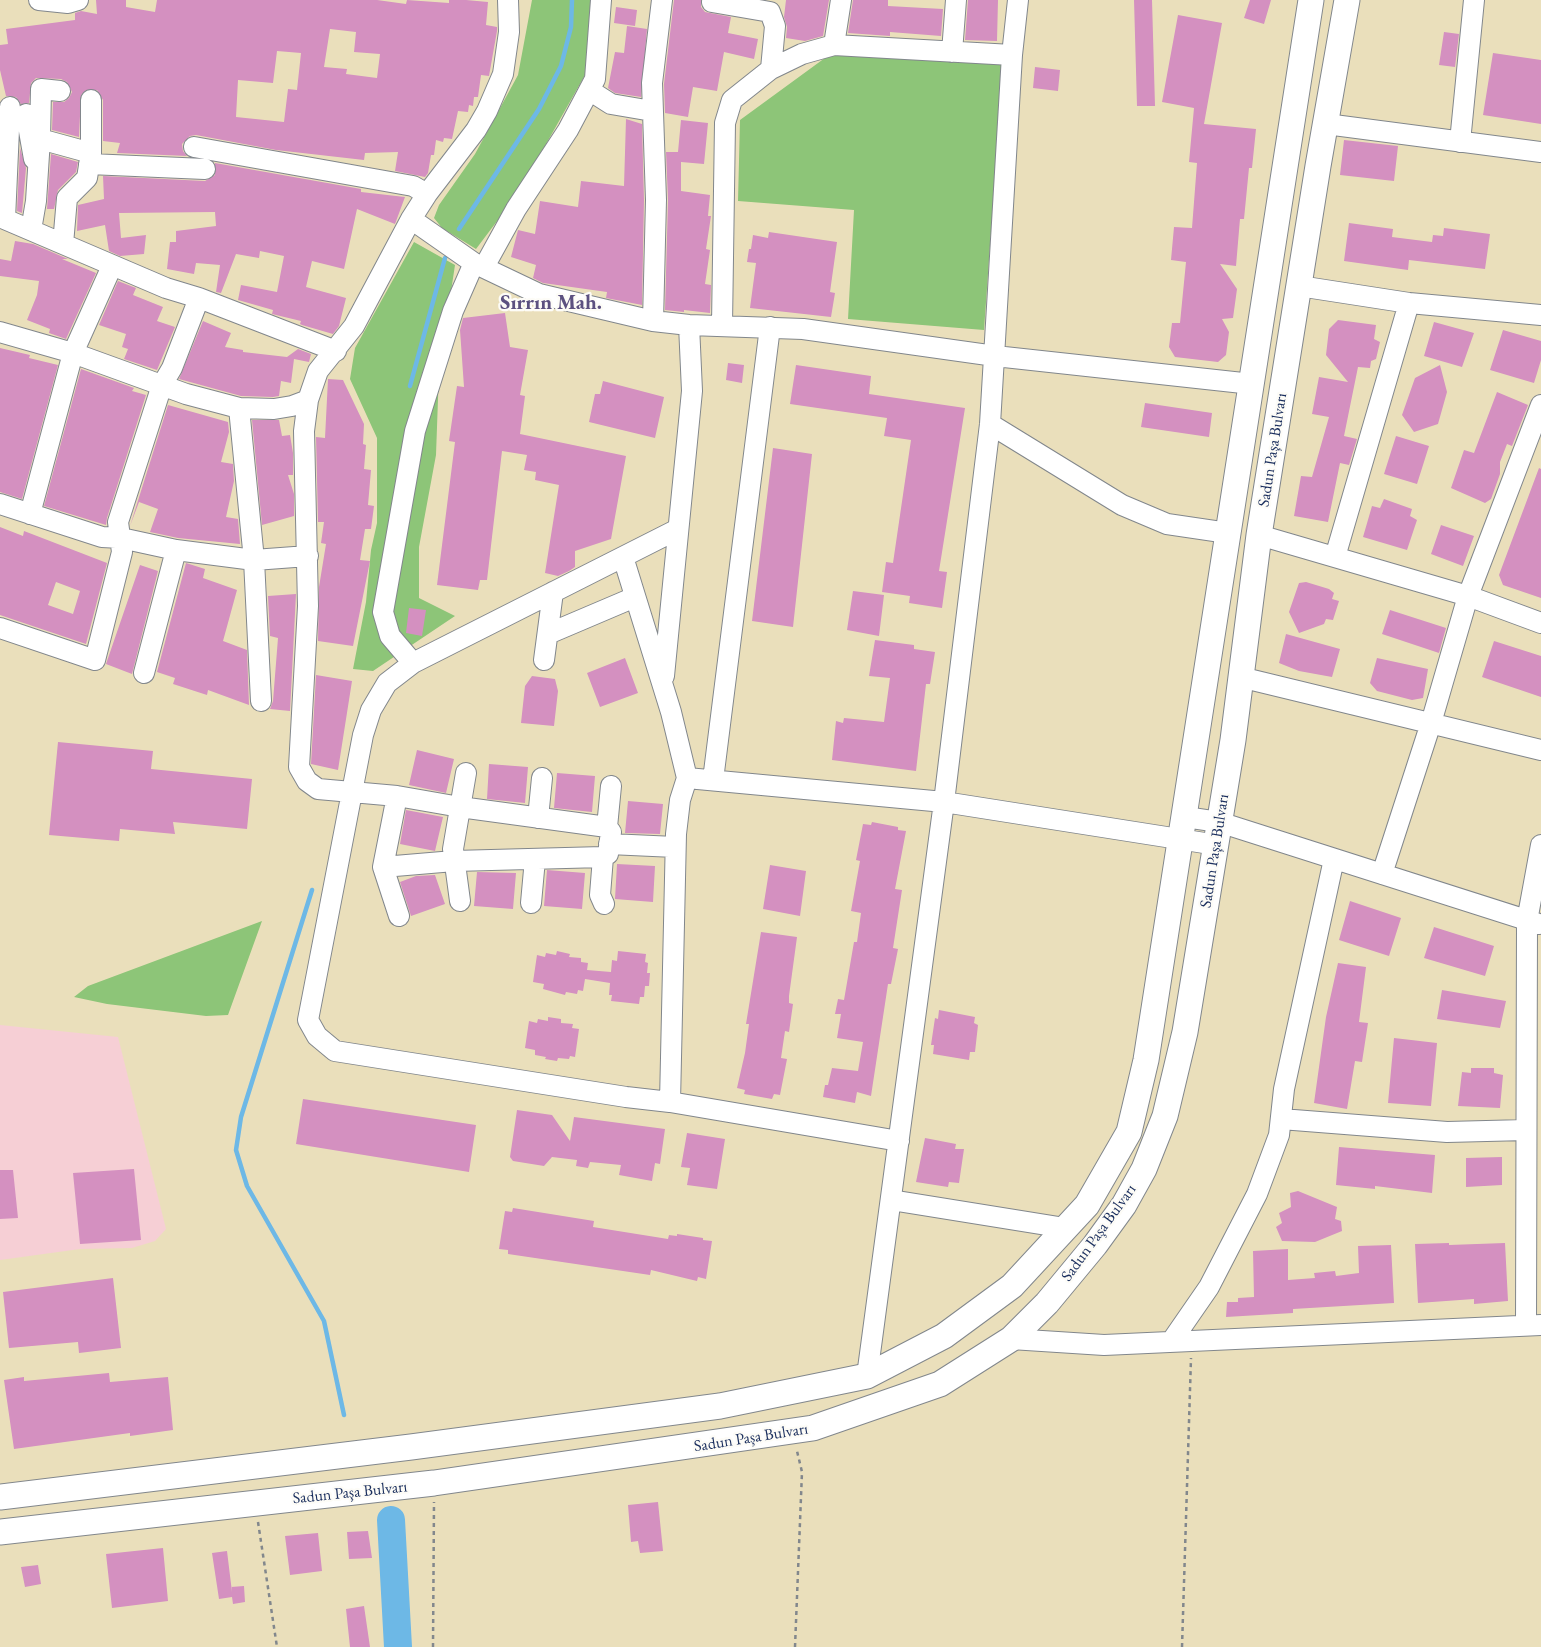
<!DOCTYPE html>
<html>
<head>
<meta charset="utf-8">
<style>
  body { margin:0 }
  canvas { display:block; background:#eadfbb }
</style>
</head>
<body>
<canvas width="1541" height="1647"></canvas>
<script>
const g = document.querySelector('canvas').getContext('2d');
g.lineJoin = 'round';
function fill(path, color) { g.fillStyle = color; g.fill(path, 'evenodd'); }
const poly = rows => new Path2D(rows.map(r => 'M' + r).join(''));
function stroke(path, color, width, dash) { g.strokeStyle = color; g.lineWidth = width; g.lineCap = dash ? 'butt' : 'round'; g.setLineDash(dash || []); g.stroke(path); }
function drawText(font, color, halo, rows, align = 'center') {
  g.font = font + ' "EB Garamond",serif'; g.lineWidth = 4.5; g.setLineDash([]); g.textBaseline = 'middle'; g.strokeStyle = halo; g.fillStyle = color; for (const [text, x, y, turn = 0] of rows) {
    g.save(); g.translate(x, y); g.rotate((+turn || 0) * Math.PI / 180); g.textAlign = isNaN(turn) ? turn : align; if (halo) g.strokeText(text, 0, 0); g.fillText(text, 0, 0); g.restore();
  }
}
const built = poly([
  [0,1025,118,1037,166,1229,155,1241,132,1248,80,1249,0,1260]
]);
const green = poly([
  [532,0,593,0,591,41,585,75,519,192,476,249,442,228,434,218,439,205,475,154,518,75],
  [829,55,1003,62,984,330,848,319,854,210,738,201,740,120],
  [414,242,455,265,439,371,436,455,419,547,419,598,455,616,373,671,353,669,366,602,371,550,377,523,377,438,350,379,355,348],
  [262,921,228,1015,206,1016,107,1004,74,997,88,986]
]);
const stream = poly([
  [459,229,539,109,561,66,571,27,572,0],
  [410,386,445,258],
  [312,890,241,1117,236,1150,247,1186,324,1321,344,1415]
]);
const river = poly([
  [391,1520,398,1647]
]);
const building = poly([
  [96,0,126,0,126,7,155,12,157,0,377,0,406,4,407,0,449,3,449,0,466,0,488,2,486,25,497,27,497,31,489,76,481,75,478,97,474,97,473,106,469,105,468,112,458,111,452,139,444,138,443,142,436,140,434,155,431,155,428,173,425,177,395,171,398,152,365,153,364,160,276,150,196,135,190,136,182,144,183,151,187,156,117,153,120,143,103,141,103,100,97,90,86,90,81,95,79,137,52,130,53,102,64,102,69,98,72,92,67,82,61,79,36,78,31,83,29,103,21,104,16,97,6,96,0,70,0,45,8,44,6,29,75,20,75,13,81,11,97,14],
  [330,29,356,32,354,52,380,54,377,78,346,74,347,69,324,67],
  [277,51,301,53,297,90,288,89,284,122,236,117,238,80,273,83],
  [674,0,701,0,701,7,705,12,731,17,728,33,758,39,754,59,724,52,717,91,693,87,688,117,665,113,664,84],
  [786,0,829,0,823,36,805,41,786,38,787,27,784,17],
  [853,0,888,0,888,6,943,9,941,36,890,32,890,36,848,33],
  [968,0,998,0,997,41,965,40],
  [1134,0,1152,0,1155,106,1137,106],
  [1250,0,1271,0,1264,24,1244,18],
  [616,7,637,10,635,26,614,23],
  [1178,15,1222,23,1204,124,1256,129,1252,168,1249,168,1244,219,1240,219,1236,266,1220,264,1237,289,1233,318,1222,319,1229,332,1226,355,1218,362,1175,357,1169,347,1172,323,1180,323,1186,262,1171,260,1174,227,1192,228,1197,163,1189,162,1194,108,1162,102],
  [627,26,647,29,641,97,615,93,608,88,615,52,624,53],
  [1444,32,1459,34,1455,67,1439,65],
  [1493,53,1541,60,1541,124,1483,115],
  [1035,67,1060,70,1058,91,1033,88],
  [626,119,642,124,644,200,642,305,606,298,607,292,543,283,533,278,536,265,511,257,518,230,535,234,540,201,578,207,581,181,624,186],
  [681,120,708,123,704,164,681,162,681,191,710,195,708,216,711,216,706,249,710,250,705,284,711,285,710,313,684,310,684,312,665,310,668,200,666,152,678,152],
  [1344,140,1398,146,1394,181,1340,175],
  [20,148,26,168,22,213,17,211],
  [51,154,78,162,76,172,58,190,54,209,47,209],
  [215,163,361,189,361,192,405,197,395,224,357,209,344,269,312,261,306,287,346,298,339,326,333,334,302,325,300,324,301,321,272,314,273,310,238,300,241,285,277,292,284,256,260,251,259,258,236,254,221,293,216,292,220,265,196,263,194,274,167,269,170,242,176,242,176,231,216,226,215,212,119,213,121,238,146,235,144,254,120,256,109,251,105,225,77,231,78,205,104,199,103,176,205,181,215,175],
  [1349,223,1393,229,1392,237,1432,242,1433,235,1443,236,1444,228,1490,234,1485,269,1409,260,1408,270,1344,261],
  [769,232,837,242,830,292,835,293,831,317,750,308,756,263,747,262,749,249,751,249,753,235,768,238],
  [15,241,33,244,68,259,62,259,96,273,66,339,49,333,50,329,27,320,37,295,39,281,0,276,0,259,11,261],
  [118,281,136,288,133,295,163,307,157,321,175,327,157,370,124,359,128,349,122,347,126,334,99,325],
  [505,313,510,347,528,350,520,395,525,396,520,434,626,456,611,539,575,551,575,567,569,571,558,576,545,573,559,485,535,480,536,472,524,470,527,455,502,451,487,580,480,580,478,590,437,585,455,442,449,441,457,386,464,387,460,330,463,318],
  [1338,320,1376,325,1374,339,1380,342,1376,359,1371,361,1370,368,1358,367,1344,436,1357,439,1349,465,1340,463,1328,522,1294,516,1301,476,1312,477,1329,417,1312,414,1319,377,1348,382,1326,355,1329,329],
  [203,321,231,333,225,347,243,350,243,352,287,357,298,349,311,354,309,362,294,359,291,383,281,381,279,396,273,397,241,396,179,379],
  [1434,322,1474,333,1462,367,1424,356],
  [1503,330,1541,341,1541,360,1534,383,1490,370],
  [0,348,30,355,29,358,58,365,22,499,0,492],
  [728,363,744,365,742,383,726,380],
  [796,365,871,376,869,394,965,408,939,571,947,572,942,608,909,603,910,596,882,592,886,562,893,563,911,440,884,436,887,418,790,404],
  [1440,365,1447,392,1438,424,1414,432,1402,415,1415,378],
  [81,369,134,388,132,391,146,395,107,518,106,525,44,506],
  [328,379,343,380,364,424,363,444,366,445,364,469,371,470,368,505,374,506,371,529,365,529,360,560,370,561,353,646,318,641,319,587,326,544,321,543,324,522,318,522,316,437,325,438],
  [603,381,664,397,655,438,589,422,595,394,600,394],
  [1497,392,1528,405,1512,446,1507,444,1500,462,1500,474,1491,499,1485,503,1451,488,1464,450,1474,453],
  [1145,403,1212,413,1209,437,1141,427],
  [168,405,228,422,229,432,221,462,233,464,234,481,226,517,238,519,240,544,178,538,150,532,158,509,139,502,130,526],
  [252,420,279,420,282,436,290,435,293,453,293,475,288,475,294,494,294,516,262,525],
  [1396,436,1429,446,1417,484,1384,474],
  [773,448,812,454,793,627,752,621],
  [1539,468,1541,469,1541,598,1503,585,1499,575],
  [1384,499,1412,509,1410,516,1417,520,1407,550,1363,537,1372,506,1380,508],
  [1441,525,1474,536,1463,566,1431,554],
  [0,527,23,536,24,531,107,563,86,644,0,615],
  [56,582,80,591,73,614,48,605],
  [186,563,205,569,203,578,237,590,223,641,247,650,249,705,208,690,207,695,173,684,175,678,157,672],
  [140,565,158,571,132,674,106,664],
  [1306,582,1329,589,1334,593,1332,599,1339,601,1333,620,1326,619,1324,624,1299,633,1289,612,1299,583],
  [853,591,884,595,879,636,847,630],
  [296,594,290,711,270,709,273,701,278,638,270,636,268,596],
  [409,608,426,610,422,636,406,633],
  [1390,610,1446,628,1439,653,1382,634],
  [1286,634,1340,649,1332,677,1299,671,1279,663],
  [875,640,914,645,914,649,935,652,930,684,926,684,916,771,832,760,836,721,843,723,844,718,884,722,890,678,869,676],
  [1494,641,1541,656,1541,697,1482,677],
  [625,658,638,693,600,707,587,673],
  [1377,658,1428,669,1423,698,1412,700,1377,691,1370,683],
  [316,675,352,681,338,770,311,764],
  [532,676,555,679,558,691,554,726,521,723,525,686],
  [58,742,153,751,151,769,252,779,247,829,173,822,175,834,120,829,119,841,49,835],
  [417,750,454,759,446,793,409,785],
  [489,764,528,767,525,803,487,799],
  [557,773,595,776,592,812,554,808],
  [628,801,663,804,660,834,625,833],
  [406,810,443,817,435,851,400,844],
  [872,822,898,827,898,830,906,831,895,889,902,890,893,948,898,949,891,984,888,984,871,1096,857,1092,855,1103,823,1097,825,1085,828,1085,832,1068,858,1071,863,1042,837,1038,841,1014,835,1014,838,999,844,1000,854,942,857,942,861,913,851,911,860,861,856,860,863,824,871,825],
  [617,864,655,866,653,902,615,899],
  [770,865,806,871,800,916,763,909],
  [547,870,585,873,582,909,544,906],
  [477,872,516,873,513,909,474,906],
  [435,875,445,904,411,916,400,882,416,876],
  [1350,901,1401,918,1389,956,1339,940],
  [1434,927,1494,946,1485,976,1424,958],
  [761,932,797,937,789,996,789,1003,793,1004,789,1032,785,1031,781,1058,787,1059,780,1095,774,1094,772,1099,744,1094,745,1090,737,1088,745,1053,749,1024,746,1024],
  [557,951,570,954,569,957,581,958,581,962,588,963,587,970,611,972,612,960,617,961,618,951,646,954,645,962,648,963,647,973,650,973,649,986,645,986,644,997,640,997,639,1004,611,1001,612,995,609,995,610,983,585,979,583,991,578,990,577,994,566,992,565,995,543,989,544,984,533,982,537,955,545,957,546,953,556,955],
  [1338,963,1366,967,1359,1022,1368,1023,1362,1062,1355,1061,1347,1109,1314,1103,1326,1017],
  [1442,990,1506,1001,1500,1028,1437,1019],
  [939,1010,975,1017,974,1023,978,1025,975,1052,970,1052,969,1060,933,1054,934,1045,931,1045,935,1018,938,1019],
  [548,1017,561,1019,561,1023,573,1024,572,1028,579,1029,575,1057,570,1056,569,1059,558,1058,557,1061,545,1059,546,1057,535,1055,535,1050,525,1048,529,1021,537,1023,538,1019,548,1021],
  [1394,1038,1437,1043,1431,1106,1388,1103],
  [1471,1068,1494,1068,1494,1073,1503,1075,1500,1108,1458,1106,1462,1072,1471,1073],
  [303,1099,476,1125,469,1172,296,1144],
  [517,1110,552,1115,570,1141,574,1117,665,1129,660,1164,655,1163,652,1181,619,1175,621,1165,590,1162,588,1168,576,1166,577,1160,552,1157,544,1166,513,1161,510,1157],
  [687,1133,725,1139,717,1189,687,1185,690,1168,681,1167],
  [925,1138,956,1144,955,1149,964,1149,959,1183,949,1182,948,1187,916,1182],
  [1339,1147,1435,1155,1432,1193,1375,1186,1375,1189,1336,1185],
  [1502,1157,1502,1185,1466,1187,1466,1158],
  [134,1169,141,1240,80,1244,73,1173],
  [0,1170,13,1170,18,1218,0,1219],
  [1298,1191,1337,1207,1335,1219,1341,1221,1342,1231,1315,1242,1282,1241,1276,1227,1282,1223,1279,1213,1291,1207,1290,1193],
  [513,1208,594,1221,593,1227,668,1239,669,1235,677,1236,677,1234,703,1238,703,1240,712,1241,706,1279,698,1277,697,1281,651,1270,650,1275,508,1254,508,1250,499,1249,505,1211,512,1212],
  [1449,1243,1449,1245,1505,1243,1508,1301,1474,1304,1474,1299,1418,1303,1415,1244],
  [1391,1245,1394,1303,1293,1309,1293,1313,1226,1317,1227,1302,1238,1302,1238,1298,1254,1297,1253,1251,1288,1249,1288,1280,1315,1278,1314,1273,1335,1271,1336,1276,1359,1273,1358,1246],
  [113,1278,121,1348,79,1353,78,1342,9,1348,3,1292],
  [109,1373,110,1382,168,1377,173,1430,130,1436,130,1433,14,1449,4,1380,24,1377,24,1381],
  [658,1502,663,1551,640,1553,638,1541,631,1542,628,1505],
  [368,1531,372,1558,349,1559,347,1532],
  [318,1533,322,1571,290,1575,285,1536],
  [163,1548,168,1601,112,1608,106,1554],
  [227,1551,232,1592,231,1587,244,1586,245,1602,233,1604,232,1597,219,1599,212,1553],
  [38,1565,41,1584,25,1587,21,1567],
  [364,1606,370,1647,350,1647,346,1609]
]);
const path = poly([
  [258,1522,277,1647],
  [433,1647,434,1502],
  [795,1647,802,1472,797,1451],
  [1182,1647,1191,1358]
]);
const minor = poly([
  [39,0,68,3,78,0],
  [713,0,712,2,770,12,775,26,771,69],
  [834,45,841,0],
  [952,52,956,0],
  [589,90,611,104,652,111],
  [26,114,34,159],
  [1326,124,1541,152],
  [40,139,41,89,60,91],
  [1460,142,1474,0],
  [194,147,413,186,427,194],
  [89,164,205,169],
  [0,217,166,288,199,298,336,351],
  [5,219,10,107],
  [411,219,474,263,539,294,653,321,689,325,803,329,995,356,1252,384],
  [31,230,36,201,40,139,91,153],
  [63,244,67,198,87,178,91,153,91,100],
  [484,267,516,209,568,130,595,79,601,0],
  [1299,286,1409,303,1541,315],
  [653,321,656,200,652,83,662,0],
  [722,325,725,123,732,100,771,69,802,54,834,45,1012,55],
  [0,332,73,353,186,394,239,408,274,409,292,406,308,400],
  [239,408,254,560,261,701],
  [990,424,1122,505,1167,524,1228,533],
  [0,504,102,537,121,538,176,550,254,560,308,556],
  [30,514,73,353,112,266],
  [678,529,413,663,387,683,371,710,363,735,308,1020,317,1036,335,1051,626,1097,670,1102,899,1141],
  [1259,535,1468,596,1541,623],
  [623,557,671,712,687,778,680,800,676,834,670,1102],
  [1335,557,1409,303],
  [0,628,95,660,122,552,118,522,162,385,172,368,199,298],
  [548,634,635,597],
  [544,660,553,592],
  [413,663,390,636,383,612,415,431,453,311,474,263],
  [144,673,176,550],
  [664,676,692,391,689,325],
  [1240,677,1541,750],
  [687,778,944,802,1217,845],
  [713,780,770,327],
  [397,796,383,867,399,916],
  [1185,817,1219,822,1539,924],
  [538,818,542,778],
  [607,827,611,786],
  [609,844,675,847],
  [603,857,600,895,604,904],
  [383,867,454,861,603,857,608,854,611,832,607,827,460,807,397,796,318,789,307,781,299,767,308,606,304,431,308,400,318,371,354,326,411,219,427,194,476,130,487,111,503,74,509,32,508,0],
  [1382,874,1431,723,1468,596,1541,405],
  [460,901,453,849,466,773],
  [531,903,535,859],
  [1281,1119,1447,1132,1526,1130],
  [891,1200,1065,1228],
  [1526,1325,1527,921,1541,845],
  [1011,1339,1104,1345,1541,1325],
  [1171,1342,1209,1287,1257,1194,1279,1135,1284,1089,1334,859],
  [867,1376,944,802,990,424,1012,55,1018,0]
]);
const major = poly([
  [0,1497,411,1447,720,1406,867,1376,944,1336,1012,1286,1087,1205,1129,1132,1146,1060,1311,0],
  [0,1532,434,1483,813,1428,940,1384,1011,1339,1047,1303,1095,1245,1124,1205,1144,1169,1165,1116,1185,1032,1233,740,1259,535,1318,166,1347,0]
]);
const streetNames = [
  ["Sadun Paşa Bulvarı",1273,450,-81],
  ["Sadun Paşa Bulvarı",1215,851,-81],
  ["Sadun Paşa Bulvarı",1099,1233,-54],
  ["Sadun Paşa Bulvarı",751,1438,-9],
  ["Sadun Paşa Bulvarı",350,1493,-6]
];
const districtNames = [
  ["Sırrın Mah.",551,303]
];
fill(built, '#f6cfd5');
fill(green, '#8dc578');
stroke(stream, '#6db8e6', 4.5);
stroke(river, '#6db8e6', 28);
fill(building, '#d490c0');
stroke(minor, '#82878c', 22);
stroke(major, '#82878c', 27);
stroke(path, '#82878c', 2.5, [4, 4]);
stroke(minor, '#fff', 20);
stroke(major, '#fff', 25);
drawText('16px', '#1b2f5e', '#fdfcf7', streetNames);
drawText('bold 21px', '#5c5180', '#fdfcf7', districtNames);
</script>
</body>
</html>
